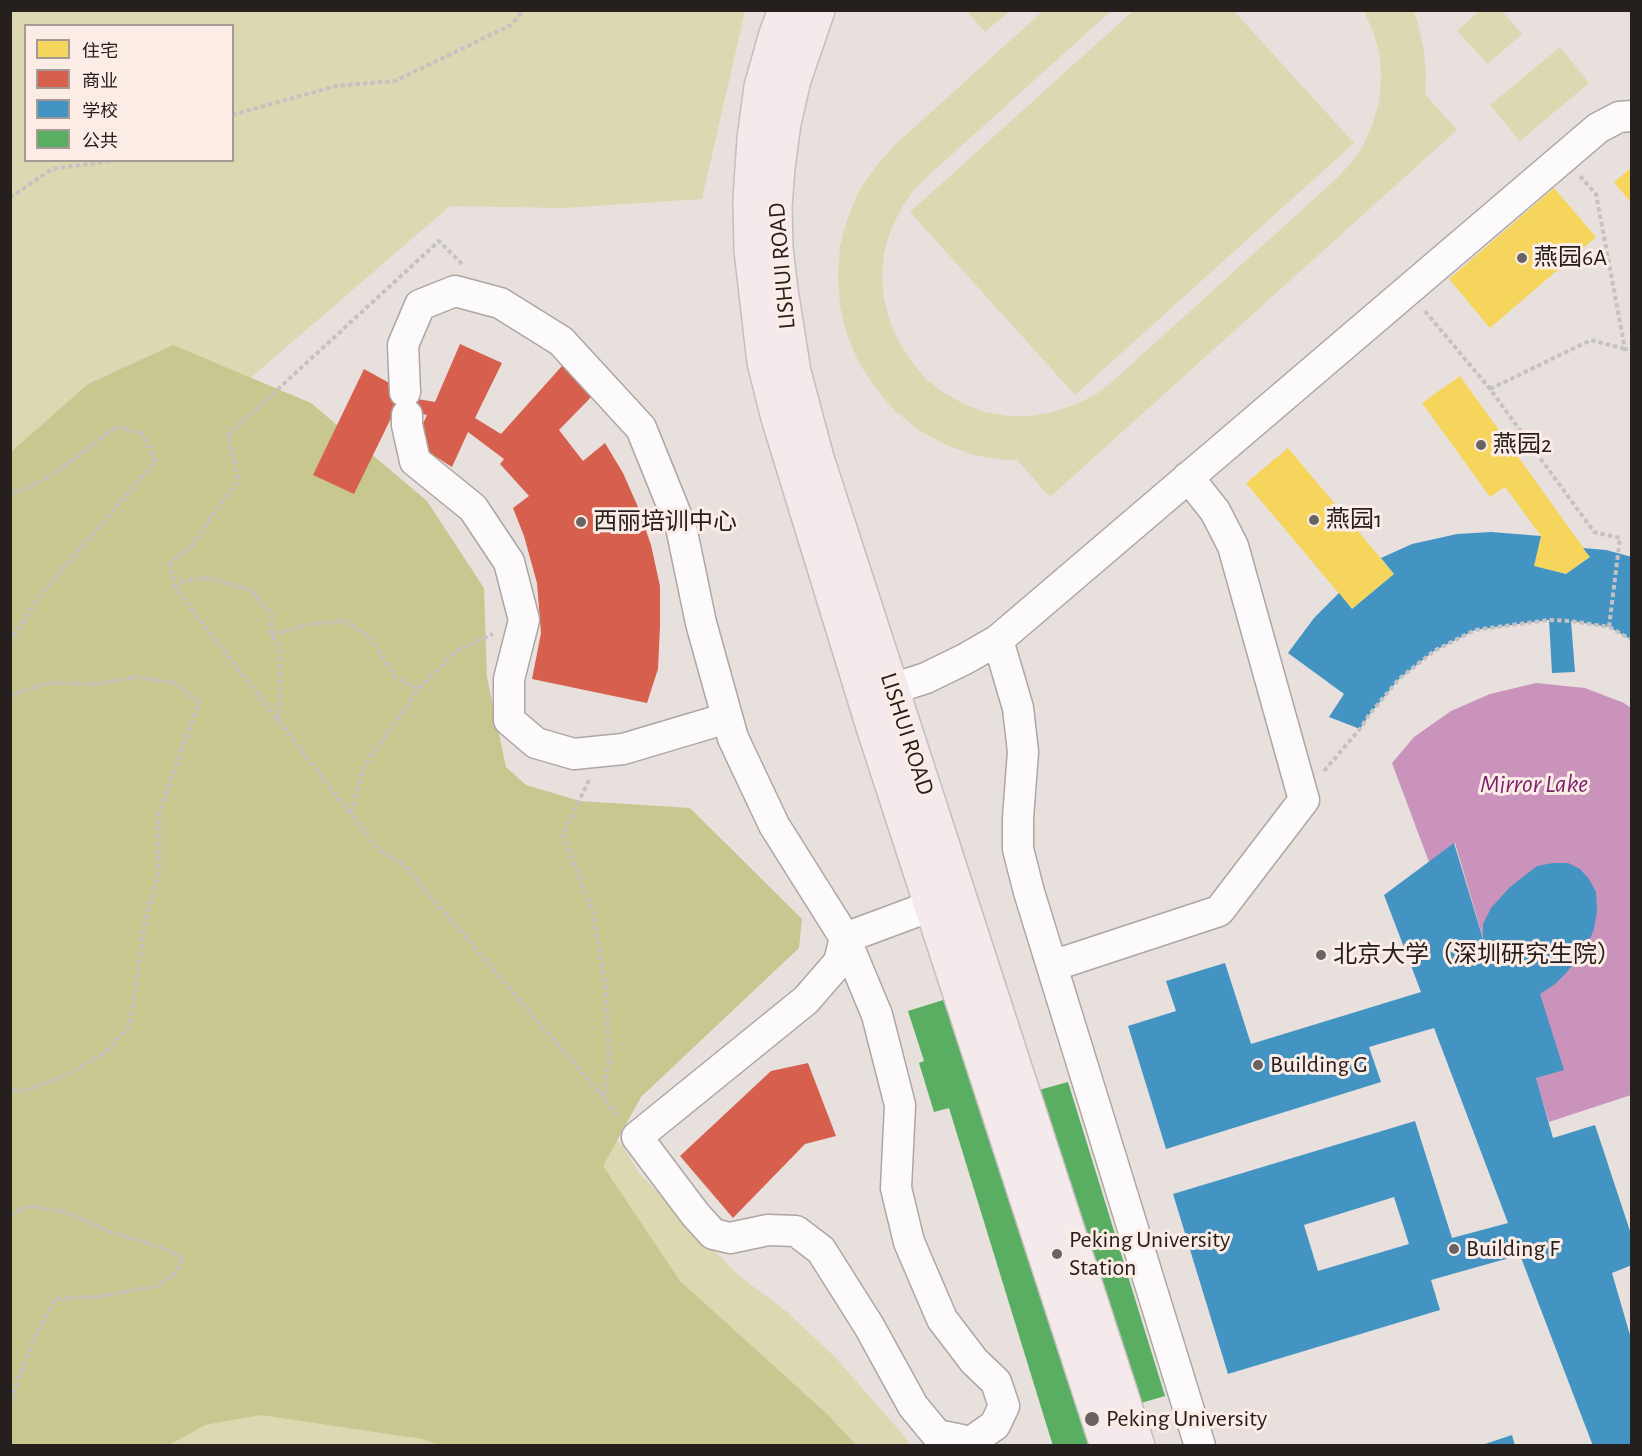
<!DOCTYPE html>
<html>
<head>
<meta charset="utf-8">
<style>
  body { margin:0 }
  #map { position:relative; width:1642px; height:1456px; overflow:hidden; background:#e8e0dd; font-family:"Alegreya Sans","Noto Sans SC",sans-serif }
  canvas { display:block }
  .frame { position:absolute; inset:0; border:12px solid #25201e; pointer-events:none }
  .legend { position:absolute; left:24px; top:24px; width:210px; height:138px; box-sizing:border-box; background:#fbece6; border:2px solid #a59a96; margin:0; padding:8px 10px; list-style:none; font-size:18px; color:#25201e }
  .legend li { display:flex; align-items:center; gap:12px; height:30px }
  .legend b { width:30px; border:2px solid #a59a96 }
</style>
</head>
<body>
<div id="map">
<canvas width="1642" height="1456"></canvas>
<div class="frame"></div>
<ul class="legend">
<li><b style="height:16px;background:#f6d55c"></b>住宅</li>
<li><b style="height:16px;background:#d6604d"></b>商业</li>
<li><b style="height:16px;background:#4393c3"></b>学校</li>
<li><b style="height:16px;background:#5aae61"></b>公共</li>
</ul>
</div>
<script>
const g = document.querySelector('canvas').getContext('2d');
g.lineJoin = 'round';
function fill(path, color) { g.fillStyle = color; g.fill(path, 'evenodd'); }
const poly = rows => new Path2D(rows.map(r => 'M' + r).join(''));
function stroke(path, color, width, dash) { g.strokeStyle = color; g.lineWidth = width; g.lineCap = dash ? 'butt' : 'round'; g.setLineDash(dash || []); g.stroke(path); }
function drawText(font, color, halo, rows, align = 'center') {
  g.font = font + ' "Alegreya Sans","Noto Sans SC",sans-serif'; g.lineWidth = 6; g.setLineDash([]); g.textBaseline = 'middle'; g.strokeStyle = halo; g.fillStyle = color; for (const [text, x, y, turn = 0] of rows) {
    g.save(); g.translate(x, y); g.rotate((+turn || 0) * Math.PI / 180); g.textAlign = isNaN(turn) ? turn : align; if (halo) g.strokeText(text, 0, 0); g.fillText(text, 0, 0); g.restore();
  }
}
const green = poly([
  [1044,10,1111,11,928,176,912,192,900,211,890,232,884,254,882,277,884,299,890,321,899,342,911,361,926,379,944,393,964,404,985,412,1008,416,1031,416,1053,412,1074,405,1095,395,1113,381,1336,179,1352,162,1364,144,1373,123,1379,101,1381,78,1380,56,1374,34,1364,11,1413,11,1417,20,1424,49,1426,79,1425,94,1457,130,1050,497,1017,460,1004,460,974,455,946,445,919,430,895,411,876,389,859,363,847,335,840,306,838,276,840,246,848,217,860,189,877,165,896,144],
  [1501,10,1522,34,1488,64,1457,31,1480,11],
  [10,11,745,11,702,199,563,208,450,206,248,380,576,1092,624,1148,638,1172,739,1276,786,1311,835,1357,899,1430,910,1445,11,1445],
  [26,26,232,26,232,160,26,160],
  [967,11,1010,11,985,32],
  [1133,11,1234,11,1354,143,1075,395,910,212],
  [1560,47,1589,83,1520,141,1490,105]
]);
const forest = poly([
  [173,345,311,403,427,501,484,588,487,677,506,767,526,785,580,801,690,808,802,919,799,948,641,1097,603,1166,680,1281,828,1415,856,1445,442,1446,422,1439,261,1415,205,1425,169,1445,11,1445,10,453,88,384]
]);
const water = poly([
  [1536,683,1585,688,1624,703,1631,708,1631,1095,1549,1122,1536,1079,1525,1081,1455,843,1429,862,1392,763,1414,737,1451,711,1490,694]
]);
const homes = poly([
  [1632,167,1632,204,1614,182],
  [1554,188,1596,237,1490,328,1449,279],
  [1460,376,1590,557,1566,574,1534,566,1541,536,1505,487,1490,497,1422,403],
  [1288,448,1394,574,1352,609,1246,483]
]);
const shops = poly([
  [460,344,502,363,475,418,501,434,570,357,601,387,559,430,583,461,605,443,623,473,638,507,651,545,660,586,660,626,658,669,647,703,532,679,541,633,537,583,524,536,513,508,529,496,500,464,504,459,468,432,452,467,414,443,427,415,396,408,354,494,313,475,364,369,402,390,400,396,435,402],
  [808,1063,836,1136,805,1144,733,1218,680,1156,771,1071]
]);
const schools = poly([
  [1491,532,1541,536,1534,566,1566,574,1590,557,1583,548,1606,550,1632,557,1632,640,1609,627,1571,621,1575,672,1552,673,1549,620,1475,630,1434,651,1399,679,1369,715,1360,729,1329,717,1344,694,1288,653,1314,618,1339,593,1352,609,1394,574,1381,558,1412,544,1457,534],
  [1454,843,1483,939,1483,924,1491,908,1510,887,1537,866,1553,863,1568,863,1580,869,1589,879,1596,892,1597,911,1594,929,1588,944,1567,972,1555,984,1540,994,1564,1070,1536,1078,1553,1138,1595,1125,1632,1237,1632,1265,1612,1273,1632,1342,1632,1446,1593,1446,1520,1255,1431,1280,1440,1310,1228,1374,1173,1194,1415,1121,1452,1238,1508,1223,1434,1028,1369,1047,1381,1082,1166,1149,1128,1026,1176,1011,1166,981,1225,963,1251,1044,1421,992,1384,895],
  [1394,1197,1409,1244,1318,1271,1304,1225],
  [1512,1435,1515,1446,1482,1446,1482,1445]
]);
const public = poly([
  [1004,981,1028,1093,1068,1082,1165,1396,1124,1408,1136,1446,1053,1446,949,1108,934,1112,919,1063,924,1061,908,1011]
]);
const path = poly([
  [232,115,336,86,395,81,511,25,524,10],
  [1580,176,1596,194,1625,349,1632,348],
  [10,198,52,169,116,160],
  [462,264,439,241,228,435,238,481,215,511,192,546,170,563,175,588,379,850,403,864,620,1117],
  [1425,311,1490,389,1594,532,1620,538,1609,627],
  [1490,389,1591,340,1625,349],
  [10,493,16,493,51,476,116,427,141,433,156,461,41,594,10,642],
  [175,588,183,581,208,578,251,590,272,615,271,635,279,645,280,683,278,720],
  [271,635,312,624,345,621,371,638,396,678,419,689,456,651,493,634],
  [10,695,48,683,95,684,136,677,175,683,199,702,159,813,159,872,145,922,130,1025,106,1052,65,1076,24,1091,10,1090],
  [1324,771,1360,729,1369,715,1399,679,1434,651,1475,630,1549,620,1571,621,1609,627,1632,640],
  [589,780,563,834,593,913,606,990,609,1059,603,1098],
  [351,813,364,766,419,689],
  [10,1215,28,1206,62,1211,108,1231,160,1247,184,1258,176,1273,156,1286,96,1297,55,1299,36,1334,10,1401]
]);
const minor = poly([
  [405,392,403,345,420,305,455,291,500,303,561,341,641,428,681,527,701,623,733,738,774,825,845,938,877,1015,900,1105,896,1188,909,1242,942,1319,974,1361,996,1382,1004,1406,995,1425,971,1442,937,1435,913,1406,869,1326,821,1250,796,1231,768,1230,730,1238,713,1234,695,1214,637,1137,806,1000,839,962,845,938,931,906],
  [407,415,407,425,415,461,473,508,509,562,524,620,509,679,509,720,536,743,574,754,623,749,727,718],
  [998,640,1018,708,1023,752,1018,818,1018,849,1029,892,1200,1446],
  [892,689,926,678,965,659,998,640,1598,128,1619,117,1632,116],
  [1052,966,1219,911,1304,800,1233,546,1215,511,1188,477]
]);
const major = poly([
  [785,10,776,34,761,87,754,139,750,199,751,250,764,362,778,418,873,727,1107,1446],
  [818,10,794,80,784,123,778,167,775,207,776,248,781,290,794,372,817,458,1138,1446]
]);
const markers = [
  [1522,258,6,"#696361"],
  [1481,445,6,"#696361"],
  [1314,520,6,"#696361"],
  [581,522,6,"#696361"],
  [1321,955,6,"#696361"],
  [1258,1065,6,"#696361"],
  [1454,1249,6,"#696361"],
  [1057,1254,6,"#696361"],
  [1092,1419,8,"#696361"]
];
const poiNames = [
  ["燕园6A",1534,258],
  ["燕园2",1493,445],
  ["燕园1",1326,520],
  ["西丽培训中心",593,522],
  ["北京大学（深圳研究生院）",1333,955],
  ["Building G",1270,1065],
  ["Peking University",1069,1240],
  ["Station",1069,1268],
  ["Building F",1466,1249],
  ["Peking University",1106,1419]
];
const streetNames = [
  ["LISHUI ROAD",782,266,-95],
  ["LISHUI ROAD",907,734,72]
];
const waterNames = [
  ["Mirror Lake",1534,784]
];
fill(green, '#dbd8b2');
fill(forest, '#c9c790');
fill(water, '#ca93bb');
fill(homes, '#f6d55c');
fill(shops, '#d6604d');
fill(schools, '#4393c3');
fill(public, '#5aae61');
stroke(minor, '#aca6a4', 33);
stroke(major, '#c3bfbe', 36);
stroke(path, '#c5c2c1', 4, [4.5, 3]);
stroke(minor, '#fcfafa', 30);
stroke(major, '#f4eaeb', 33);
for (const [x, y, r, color] of markers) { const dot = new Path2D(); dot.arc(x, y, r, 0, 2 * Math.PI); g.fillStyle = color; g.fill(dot); stroke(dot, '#fbece6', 2); }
drawText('24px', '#25201e', '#fbece6', poiNames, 'left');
drawText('24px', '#25201e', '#fbece6', streetNames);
drawText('italic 26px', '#7c236d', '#fbece6', waterNames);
</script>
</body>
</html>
